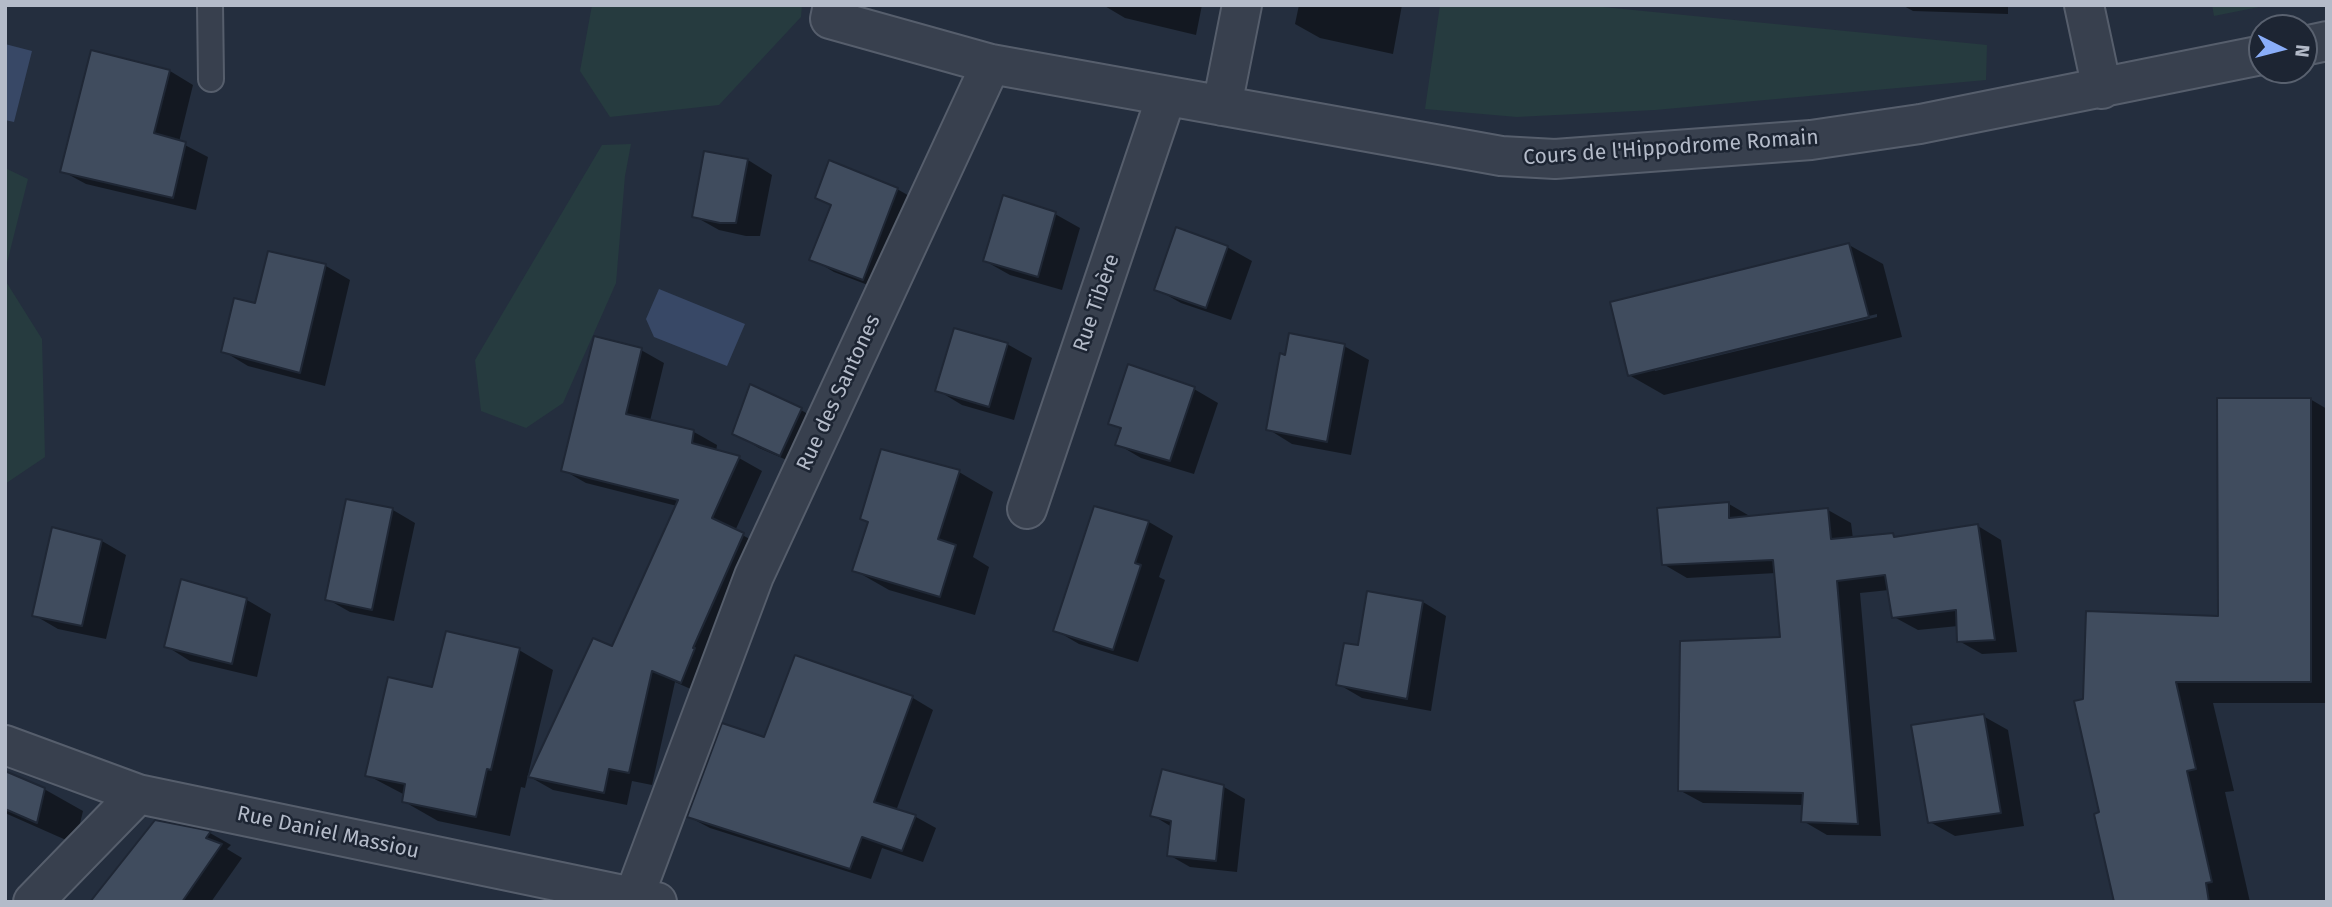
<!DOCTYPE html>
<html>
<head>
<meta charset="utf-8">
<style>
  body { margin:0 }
  #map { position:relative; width:2332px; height:907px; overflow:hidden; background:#242e3e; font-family:"Fira Sans",sans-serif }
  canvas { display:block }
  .frame { position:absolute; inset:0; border:7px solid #b4bbc9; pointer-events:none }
  .north { position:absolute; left:2248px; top:14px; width:70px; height:70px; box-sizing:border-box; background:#1d2533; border:2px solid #59616f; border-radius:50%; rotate:96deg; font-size:19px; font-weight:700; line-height:28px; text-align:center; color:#b4bbc9 }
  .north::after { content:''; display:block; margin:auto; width:24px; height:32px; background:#8aaef9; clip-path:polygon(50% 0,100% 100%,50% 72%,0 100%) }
</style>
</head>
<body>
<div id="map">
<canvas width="2332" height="907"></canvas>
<div class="frame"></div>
<div class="north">N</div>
</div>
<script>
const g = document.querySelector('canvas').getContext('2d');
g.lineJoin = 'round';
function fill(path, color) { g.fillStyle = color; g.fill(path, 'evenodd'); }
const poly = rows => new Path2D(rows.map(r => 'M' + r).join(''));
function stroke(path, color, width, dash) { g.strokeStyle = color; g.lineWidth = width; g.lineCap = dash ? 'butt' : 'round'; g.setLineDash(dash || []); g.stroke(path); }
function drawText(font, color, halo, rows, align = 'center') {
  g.font = font + ' "Fira Sans",sans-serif'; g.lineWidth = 5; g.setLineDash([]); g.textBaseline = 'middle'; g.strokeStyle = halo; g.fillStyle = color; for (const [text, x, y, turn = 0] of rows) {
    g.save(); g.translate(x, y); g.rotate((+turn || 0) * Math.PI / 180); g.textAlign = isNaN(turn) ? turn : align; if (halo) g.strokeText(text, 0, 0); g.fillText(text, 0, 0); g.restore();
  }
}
const green = poly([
  [592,5,802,5,801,17,719,105,610,117,580,71],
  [1440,5,1583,5,1987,45,1986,80,1655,110,1517,117,1425,109],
  [2212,5,2269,5,2214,16],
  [631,144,625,176,616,283,563,403,526,428,481,411,475,360,602,145],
  [5,168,28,179,5,271],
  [5,280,42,339,45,457,5,484]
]);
const water = poly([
  [5,44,32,51,14,122,5,120],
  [659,289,745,324,727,366,654,337,646,319]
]);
const shadow = poly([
  [1103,5,1202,5,1196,35,1125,18],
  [1299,5,1402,5,1393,54,1320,38,1295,24],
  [1902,5,2008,5,2008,14,1913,11],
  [93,52,170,71,193,85,179,142,208,157,196,210,86,184,62,171],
  [748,160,772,175,760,236,746,236,719,230,694,216],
  [897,189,920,202,886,292,834,272,812,259,832,206,817,198],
  [1055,214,1080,228,1062,290,1010,275,985,261],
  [1849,245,1883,264,1902,337,1664,395,1629,375],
  [1877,314,1877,317,1655,371,1655,368],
  [1227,247,1252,261,1231,320,1181,303,1156,289],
  [269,253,326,266,350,280,325,386,248,366,223,351,256,305],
  [1007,344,1032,358,1014,420,962,405,937,390],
  [1344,346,1369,360,1351,455,1292,444,1268,429,1286,357],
  [641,350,664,363,650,421,694,432,717,445,716,452,739,458,762,471,735,531,766,548,704,695,675,682,652,785,632,781,627,805,553,790,530,777,613,649,677,506,586,483,563,470],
  [1129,366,1194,389,1218,403,1194,474,1141,458,1117,444,1122,430,1110,423],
  [2310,399,2327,409,2327,703,2213,703,2234,791,2225,792,2250,902,2116,902,2085,700,2220,618],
  [801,410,825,424,805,468,759,448,734,433],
  [959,472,993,492,973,557,989,567,975,615,889,590,854,570],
  [347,501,393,510,415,523,394,621,350,612,327,599],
  [1729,504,1753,518,1828,510,1851,523,1853,539,1893,535,1898,538,1978,526,2001,540,2017,652,1982,654,1959,641,1958,626,1918,630,1894,617,1889,590,1860,593,1881,836,1827,835,1803,821,1804,805,1703,803,1679,790,1782,639,1776,573,1687,578,1663,564],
  [1095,508,1149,522,1173,536,1159,577,1165,580,1138,662,1079,644,1055,630],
  [102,541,126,555,106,639,58,629,34,615],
  [182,582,247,600,271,614,257,677,190,661,166,646],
  [1423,602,1446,616,1431,711,1362,698,1338,684,1359,647],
  [519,650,553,670,525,788,521,787,510,836,438,821,403,801,405,795,367,775,433,689],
  [796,658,913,698,933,710,896,811,916,817,936,828,923,862,882,848,871,879,710,828,689,817,765,740],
  [1983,716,2008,730,2024,826,1955,836,1930,822],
  [5,773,44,789,83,811,75,844,5,813],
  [1224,787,1245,799,1237,872,1190,867,1169,855,1172,827,1152,815],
  [158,822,210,833,231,845,227,849,242,858,211,902,93,902]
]);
const building = poly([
  [91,50,170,70,154,133,186,142,173,198,60,172,91,50],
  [704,151,748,159,736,223,720,223,692,217,704,151],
  [829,160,898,188,863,280,809,260,831,205,815,198,829,160],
  [1003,195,1056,212,1038,277,983,261,1003,195],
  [1176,227,1228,246,1206,308,1154,290,1176,227],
  [1849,243,1869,317,1628,376,1610,302,1849,243],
  [268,251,326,264,300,373,221,352,234,298,255,303,268,251],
  [954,328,1008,343,989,407,935,391,954,328],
  [1289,333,1345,344,1327,442,1266,430,1280,353,1285,355,1289,333],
  [594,336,642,348,626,414,694,430,692,443,740,456,712,518,744,533,693,648,695,648,681,683,652,671,629,773,609,769,604,793,528,777,593,638,612,646,678,500,561,471,594,336],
  [1128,364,1195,387,1170,461,1115,445,1121,428,1108,424,1128,364],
  [750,384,802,408,780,456,732,434,750,384],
  [2217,398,2311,398,2311,682,2176,682,2196,769,2187,771,2212,882,2206,883,2209,902,2114,902,2094,814,2099,812,2074,701,2083,699,2086,611,2218,616,2217,398],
  [881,449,960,470,938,539,956,545,940,597,852,571,868,522,860,519,881,449],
  [346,499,393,508,372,610,325,600,346,499],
  [1729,502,1729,518,1828,508,1831,539,1893,533,1894,537,1978,524,1995,640,1957,642,1956,610,1892,618,1885,575,1837,581,1858,824,1801,822,1803,793,1678,791,1680,641,1780,637,1773,560,1662,565,1657,508,1729,502],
  [1094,506,1149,521,1135,563,1141,565,1113,650,1053,631,1094,506],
  [52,527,102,540,82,626,32,616,52,527],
  [181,579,247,598,232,664,164,647,181,579],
  [1367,591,1423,601,1407,699,1336,685,1344,643,1358,645,1367,591],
  [446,631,520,648,491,770,487,769,476,817,402,802,405,784,365,776,388,677,432,687,446,631],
  [795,655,913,696,874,802,916,815,902,851,862,837,850,869,687,817,722,723,764,737,795,655],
  [1984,714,2001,813,1928,823,1911,725,1984,714],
  [1162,769,1224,785,1216,861,1167,856,1171,821,1150,816,1162,769],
  [5,771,45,788,37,823,5,809,5,771],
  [155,820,211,831,206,838,222,844,182,902,90,902,155,820]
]);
const lane = poly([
  [210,5,211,79]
]);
const street = poly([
  [833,5,830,19,991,64,1501,156,1555,159,1811,140,1920,124,2262,55],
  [2084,5,2102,89],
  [2304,46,2327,41],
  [1222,106,1242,5],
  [1027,509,1166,97],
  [5,745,138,794,657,902],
  [33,902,138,794],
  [632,902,754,576,991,64]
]);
const streetNames = [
  ["Cours de l'Hippodrome Romain",1671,148,-4],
  ["Rue Tibère",1097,303,-71],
  ["Rue des Santones",839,393,-65],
  ["Rue Daniel Massiou",328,833,12]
];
fill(green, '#263b3f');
fill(water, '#384866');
fill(shadow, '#0007');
fill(building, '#404c5e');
stroke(building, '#1f2735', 2);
stroke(lane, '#565e6c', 28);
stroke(street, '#565e6c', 42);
stroke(lane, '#38404e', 24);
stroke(street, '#38404e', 38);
drawText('21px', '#b4bbc9', '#1d2533', streetNames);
</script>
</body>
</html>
